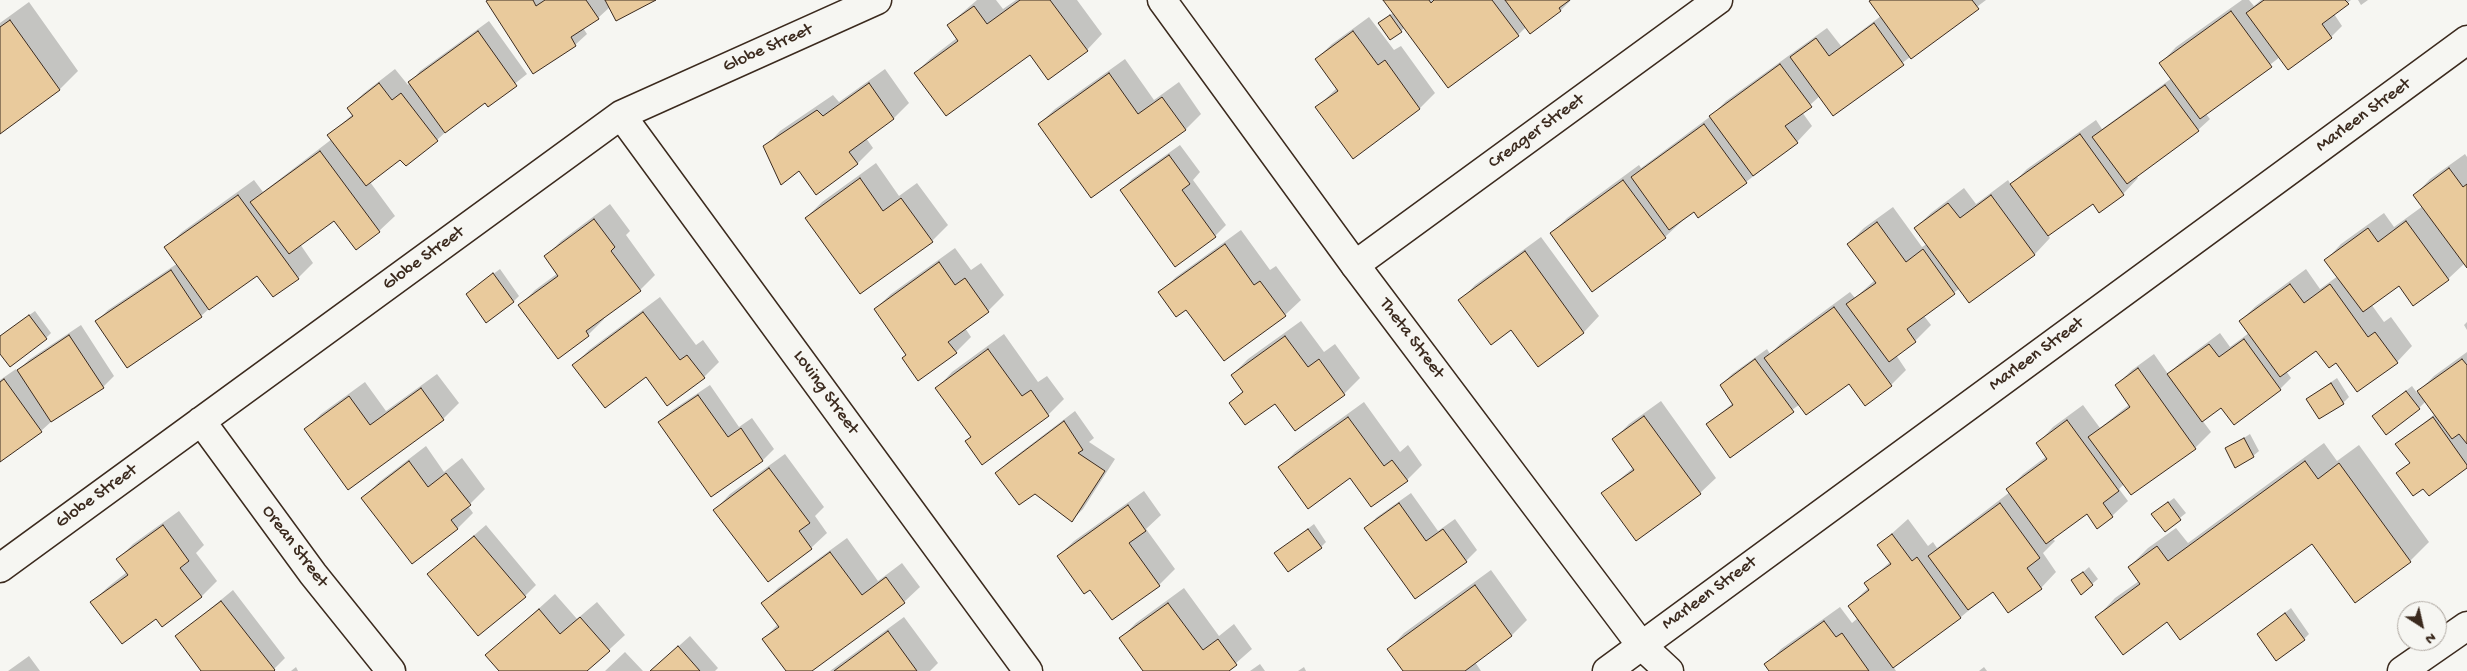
<!DOCTYPE html>
<html>
<head>
<meta charset="utf-8">
<style>
  body { margin:0 }
  #map { position:relative; width:2467px; height:671px; overflow:hidden; background:#f6f6f2; font-family:"Gochi Hand",sans-serif }
  canvas { display:block }
  .north { position:absolute; left:2397px; top:601px; width:50px; height:50px; box-sizing:border-box; background:#f6f6f2; border:1px solid #aba49d; border-radius:50%; rotate:145deg; font-size:14px; font-weight:700; line-height:20px; text-align:center; color:#3b2a1e }
  .north::after { content:''; display:block; margin:auto; width:18px; height:22px; background:#3b2a1e; clip-path:polygon(50% 0,100% 100%,50% 72%,0 100%) }
</style>
</head>
<body>
<div id="map">
<canvas width="2467" height="671"></canvas>
<div class="north">N</div>
</div>
<script>
const g = document.querySelector('canvas').getContext('2d');
g.lineJoin = 'round';
function fill(path, color) { g.fillStyle = color; g.fill(path, 'evenodd'); }
const poly = rows => new Path2D(rows.map(r => 'M' + r).join(''));
function stroke(path, color, width, dash) { g.strokeStyle = color; g.lineWidth = width; g.lineCap = dash ? 'butt' : 'round'; g.setLineDash(dash || []); g.stroke(path); }
function drawText(font, color, halo, rows, align = 'center') {
  g.font = font + ' "Gochi Hand",sans-serif'; g.lineWidth = 4; g.setLineDash([]); g.textBaseline = 'middle'; g.strokeStyle = halo; g.fillStyle = color; for (const [text, x, y, turn = 0] of rows) {
    g.save(); g.translate(x, y); g.rotate((+turn || 0) * Math.PI / 180); g.textAlign = isNaN(turn) ? turn : align; if (halo) g.strokeText(text, 0, 0); g.fillText(text, 0, 0); g.restore();
  }
}
const shadow = poly([
  [490,0,654,0,610,7,598,18,583,28,587,34,575,45,534,72],
  [977,0,996,0,1003,9,1016,0,1077,0,1102,34,1087,50,1030,53,915,73,931,58,957,38,948,25],
  [1385,0,1571,0,1561,10,1526,27,1518,35,1405,27,1401,31,1380,24,1394,12],
  [1872,0,1986,0,1833,115,1820,96,1802,112,1812,126,1797,142,1746,182,1694,210,1665,237,1552,233,1567,218,1639,165,1641,168,1711,116,1726,101,1827,28,1841,46,1881,16],
  [2242,0,2249,0,2254,6,2261,0,2351,0,2334,14,2342,26,2331,37,2288,68,2280,57,2206,114,2210,119,2198,130,2136,176,2138,178,2123,194,2093,202,2048,235,2050,238,2035,254,1969,302,1960,288,1924,316,1931,325,1915,341,1896,355,1906,370,1891,385,1849,382,1800,404,1731,456,1707,425,1733,403,1721,385,1732,374,1767,349,1770,354,1781,343,1850,292,1855,298,1875,280,1848,244,1864,228,1893,207,1922,247,1927,244,1915,228,1931,213,1964,188,1976,204,2008,180,2011,185,2027,169,2096,120,2102,129,2172,78,2161,63,2176,47],
  [2358,0,2368,0,2361,5],
  [29,2,78,71,60,89,0,132,0,23],
  [1369,17,1394,50,1401,46,1435,93,1420,108,1353,157,1317,107,1337,88,1316,59,1332,44],
  [489,21,527,74,488,105,486,101,450,128,437,140,401,158,370,182,395,216,379,231,334,219,300,244,313,263,298,278,257,274,211,307,201,316,97,321,108,310,178,263,166,247,182,232,254,180,263,192,332,139,329,135,353,114,348,108,364,93,395,69,408,85,420,71],
  [1125,59,1154,100,1179,82,1201,114,1186,129,1091,197,1039,124,1055,109],
  [885,69,909,103,894,118,866,138,873,148,858,163,817,193,800,170,765,147,780,131,833,95,839,102],
  [1180,145,1200,172,1193,180,1226,225,1215,236,1121,190,1132,179],
  [2465,154,2467,157,2467,266,2465,263,2448,279,2399,285,2371,304,2384,322,2391,317,2412,346,2397,362,2336,361,2316,349,2286,371,2291,378,2280,389,2221,406,2202,420,2211,432,2195,448,2131,494,2124,484,2119,489,2128,501,2112,516,2087,512,2052,538,2055,541,2043,553,2056,572,2041,588,1993,590,1961,617,1893,666,1896,671,1770,671,1766,665,1781,649,1840,607,1852,623,1858,618,1849,606,1869,587,1866,584,1891,561,1879,545,1908,519,1928,546,1933,542,1937,548,2010,492,2008,489,2023,474,2047,456,2038,443,2053,427,2083,405,2100,428,2130,404,2116,385,2132,370,2154,354,2168,374,2180,363,2220,333,2230,347,2249,333,2240,321,2256,306,2306,269,2320,289,2338,276,2326,260,2341,244,2384,213,2394,227,2423,206,2415,195,2430,179],
  [876,163,899,196,917,183,948,225,932,241,860,293,806,218,822,202],
  [610,204,630,231,626,235,655,275,640,290,603,317,604,319,588,335,558,357,520,305,535,290,558,273,546,256,561,241],
  [1241,230,1270,270,1276,266,1301,300,1285,315,1187,308,1160,292,1176,277],
  [1541,237,1599,316,1584,332,1538,365,1511,328,1460,301,1475,285],
  [955,248,971,270,981,263,1004,295,988,311,965,328,971,337,956,352,908,355,875,309,891,294],
  [500,269,519,296,514,301,473,289],
  [660,297,696,345,703,340,719,362,704,377,574,365,589,350],
  [35,311,51,333,46,338,0,352,0,336],
  [1301,321,1324,352,1335,344,1360,378,1344,394,1295,429,1276,402,1231,403,1244,390,1232,375,1248,359],
  [2467,322,2467,330,2464,325],
  [81,325,114,376,103,387,53,420,41,431,0,461,0,380,16,369,17,371,30,359],
  [1004,334,1038,382,1047,376,1064,399,1048,415,982,463,972,436,937,388,952,372],
  [2467,352,2467,467,2423,487,2398,474,2410,462,2397,444,2435,414,2426,401,2419,408,2373,416,2412,386,2417,393,2434,376],
  [437,374,459,403,443,419,349,488,306,429,321,414,365,382,386,411],
  [2337,378,2349,397,2343,403,2307,399],
  [710,385,739,427,752,418,774,449,763,460,711,496,660,422,671,411],
  [1661,401,1716,478,1700,493,1636,539,1603,494,1634,467,1614,439,1629,424],
  [1364,402,1400,452,1408,445,1422,465,1407,480,1351,477,1280,468,1295,452],
  [1075,411,1094,438,1089,442,1115,459,1083,509,1072,520,1035,492,997,473,1008,462],
  [2250,434,2259,451,2253,456,2227,449],
  [2324,443,2337,461,2359,445,2429,542,2410,561,2355,601,2312,542,2167,621,2097,617,2115,598,2139,581,2129,567,2148,548,2176,528,2188,543],
  [426,446,444,472,462,458,485,489,468,506,473,513,458,528,412,562,363,498,379,482],
  [785,454,824,507,815,516,827,533,811,548,768,581,715,510,730,494],
  [1144,491,1161,515,1146,529,1175,569,1159,585,1112,618,1090,588,1058,556,1074,541],
  [1411,493,1438,531,1455,519,1477,550,1466,561,1366,528,1377,517],
  [2174,498,2186,513,2165,530,2153,514],
  [179,511,204,545,196,553,217,581,201,597,157,617,92,602,108,587,127,572,118,559,133,544],
  [1314,524,1326,542,1321,547,1276,553],
  [486,525,536,585,525,596,429,574],
  [847,538,878,581,902,563,920,587,904,602,810,671,788,671,764,639,778,624,763,603,778,588],
  [2089,567,2098,579,2081,593,2073,581],
  [1491,570,1527,620,1512,635,1475,662,1481,671,1405,671,1389,649,1404,633],
  [1184,588,1219,636,1234,624,1252,649,1227,671,1144,671,1121,638,1136,623],
  [233,590,285,658,272,671,203,671,177,636],
  [555,594,577,619,597,602,625,635,586,671,501,671,487,655],
  [2291,608,2309,634,2304,639,2258,634],
  [904,617,938,663,930,671,830,671],
  [690,636,718,668,715,671,651,671],
  [625,652,643,671,605,671],
  [29,656,40,671,8,671],
  [1260,664,1265,671,1250,671],
  [296,667,298,671,291,671],
  [1304,667,1306,671,1298,671],
  [1984,667,1987,671,1979,671]
]);
const building = poly([
  [488,0,533,0,536,6,545,0,586,0,599,19,571,37,576,46,533,74,486,1,488,0],
  [605,0,656,0,616,21,605,0],
  [1020,0,1050,0,1088,51,1048,80,1030,55,946,116,914,73,958,41,947,25,974,6,987,24,1020,0],
  [1383,0,1429,0,1431,3,1434,0,1492,0,1519,36,1448,88,1383,0],
  [1505,0,1570,0,1559,8,1561,11,1530,34,1505,0],
  [1871,0,1972,0,1979,9,1911,59,1869,1,1871,0],
  [2264,0,2345,0,2349,4,2322,24,2332,38,2288,70,2246,13,2264,0],
  [2231,11,2272,67,2200,119,2159,63,2231,11],
  [1390,15,1402,32,1390,40,1378,23,1390,15],
  [10,20,60,90,0,134,0,27,10,20],
  [1874,23,1904,65,1833,116,1790,57,1816,38,1829,56,1874,23],
  [478,31,517,86,488,107,485,103,445,133,408,82,478,31],
  [1353,31,1378,65,1385,60,1420,109,1353,159,1315,107,1338,91,1315,59,1353,31],
  [1780,64,1812,107,1785,126,1798,143,1753,176,1709,116,1780,64],
  [1109,73,1138,114,1162,97,1186,130,1091,198,1038,124,1109,73],
  [379,83,392,100,401,93,438,141,406,166,400,160,366,186,327,135,353,116,347,108,379,83],
  [869,83,894,119,849,152,858,164,816,195,799,171,781,185,763,146,817,110,823,116,869,83],
  [2165,85,2199,131,2127,184,2092,137,2165,85],
  [1704,124,1747,183,1698,218,1694,212,1669,230,1631,177,1704,124],
  [2080,134,2124,195,2099,213,2093,204,2048,236,2010,184,2080,134],
  [320,151,380,232,356,250,334,221,289,254,250,202,320,151],
  [1169,155,1190,184,1182,190,1216,237,1175,267,1120,190,1169,155],
  [2449,168,2463,187,2467,184,2467,268,2413,195,2449,168],
  [860,178,883,211,901,198,933,242,860,294,805,218,860,178],
  [1623,180,1666,238,1592,292,1550,233,1623,180],
  [238,195,299,279,273,297,257,276,209,310,164,247,238,195],
  [1991,195,2035,255,1969,303,1914,228,1948,203,1960,218,1991,195],
  [594,219,615,247,611,251,641,291,586,331,589,336,558,359,518,305,558,276,544,256,594,219],
  [2406,221,2449,280,2413,306,2399,286,2363,312,2324,260,2368,228,2378,242,2406,221],
  [1877,222,1906,262,1923,249,1955,294,1907,329,1916,342,1889,362,1846,304,1876,283,1847,244,1877,222],
  [1225,244,1254,285,1260,281,1286,316,1224,361,1186,310,1176,317,1158,292,1225,244],
  [1525,251,1584,333,1538,367,1511,330,1491,345,1458,300,1525,251],
  [939,262,955,285,965,278,989,312,948,342,957,353,918,381,902,358,906,355,874,309,939,262],
  [171,270,202,317,127,368,95,321,171,270],
  [493,273,514,302,486,323,466,294,493,273],
  [2290,284,2304,303,2330,284,2368,337,2375,332,2398,363,2357,392,2336,363,2329,368,2316,351,2280,377,2239,321,2290,284],
  [1834,307,1892,386,1865,406,1849,384,1806,415,1764,358,1834,307],
  [643,312,680,360,687,355,705,378,667,406,646,377,605,408,572,365,643,312],
  [29,315,47,339,10,367,0,354,0,336,29,315],
  [69,335,104,388,51,422,17,370,69,335],
  [1285,336,1308,367,1319,359,1345,395,1295,431,1275,404,1245,425,1229,403,1243,392,1231,375,1285,336],
  [2244,339,2281,390,2234,425,2221,408,2202,422,2167,374,2209,344,2219,357,2244,339],
  [988,349,1022,396,1031,390,1049,416,982,465,965,441,971,437,935,388,988,349],
  [1755,359,1794,412,1730,458,1706,424,1733,405,1720,385,1755,359],
  [2462,359,2467,365,2467,444,2459,434,2452,439,2417,391,2462,359],
  [2138,368,2196,449,2131,495,2088,437,2130,407,2115,385,2138,368],
  [4,379,42,432,0,462,0,382,4,379],
  [2331,383,2344,404,2319,419,2306,399,2331,383],
  [421,388,444,420,348,490,304,429,349,396,370,425,421,388],
  [2406,391,2420,409,2386,435,2372,416,2406,391],
  [698,395,728,437,741,428,763,461,711,497,658,422,698,395],
  [1644,416,1701,494,1636,541,1601,493,1634,470,1612,439,1644,416],
  [1348,417,1384,466,1392,460,1408,481,1371,507,1350,478,1308,509,1278,467,1348,417],
  [2433,417,2467,465,2467,468,2429,496,2423,489,2413,496,2396,473,2410,463,2395,444,2433,417],
  [2067,420,2119,491,2103,503,2113,517,2097,529,2087,514,2046,544,2006,489,2047,459,2036,443,2067,420],
  [1064,421,1083,450,1078,453,1105,471,1072,522,1035,494,1019,505,995,473,1064,421],
  [2244,438,2254,457,2235,468,2225,448,2244,438],
  [409,461,428,487,446,473,471,505,451,520,458,529,412,564,361,498,409,461],
  [2305,461,2318,479,2339,463,2411,562,2355,603,2312,544,2180,640,2167,622,2123,655,2095,617,2140,584,2128,567,2157,546,2168,561,2305,461],
  [769,468,810,523,799,531,812,549,768,582,713,510,769,468],
  [2168,502,2181,520,2165,532,2151,514,2168,502],
  [1399,503,1426,541,1443,529,1467,562,1415,599,1364,528,1399,503],
  [2000,503,2040,558,2027,568,2042,589,2008,613,1993,592,1968,610,1928,556,2000,503],
  [1128,505,1146,531,1129,543,1160,586,1112,620,1090,590,1084,594,1057,556,1128,505],
  [163,525,189,561,180,568,202,597,162,627,156,619,122,644,90,602,128,575,116,559,163,525],
  [1308,529,1322,548,1288,572,1274,553,1308,529],
  [1892,534,1912,561,1917,557,1961,618,1893,668,1848,606,1869,590,1864,583,1891,564,1877,545,1892,534],
  [474,536,526,597,478,636,427,574,474,536],
  [830,552,862,595,886,577,905,603,812,671,786,671,762,639,779,627,761,603,830,552],
  [2083,572,2093,585,2081,595,2071,580,2083,572],
  [1475,585,1512,636,1465,671,1403,671,1387,649,1475,585],
  [221,601,275,670,274,671,201,671,175,636,221,601],
  [1168,603,1203,650,1218,639,1237,665,1229,671,1143,671,1119,638,1168,603],
  [539,609,560,634,580,617,610,651,587,671,499,671,485,655,539,609],
  [2285,613,2305,640,2276,661,2257,634,2285,613],
  [1824,621,1836,637,1842,633,1869,671,1769,671,1764,664,1824,621],
  [888,631,917,671,834,671,888,631],
  [678,646,700,671,650,671,678,646]
]);
const minor = poly([
  [621,115,1028,671],
  [1355,265,1718,0],
  [201,421,313,574,391,671],
  [0,568,621,115,877,0],
  [1607,671,2467,40],
  [2402,671,2467,626]
]);
const tertiary = poly([
  [1162,0,1355,265,1641,645,1669,671]
]);
const streetNames = [
  ["Globe Street",768,49,-24],
  ["Marleen Street",2364,116,-36],
  ["Creager Street",1537,132,-36],
  ["Globe Street",424,259,-36],
  ["Theta Street",1411,339,53],
  ["Marleen Street",2037,355,-36],
  ["Loving Street",825,393,54],
  ["Globe Street",97,497,-36],
  ["Orean Street",294,547,53],
  ["Marleen Street",1710,594,-36]
];
fill(shadow, '#0003');
fill(building, '#e9ca9c');
stroke(building, '#3b2a1e', 1);
stroke(minor, '#3b2a1e', 31);
stroke(tertiary, '#3b2a1e', 31);
stroke(minor, '#f6f6f2', 28);
stroke(tertiary, '#f6f6f2', 28);
drawText('18px', '#3b2a1e', '#f6f6f2', streetNames);
</script>
</body>
</html>
